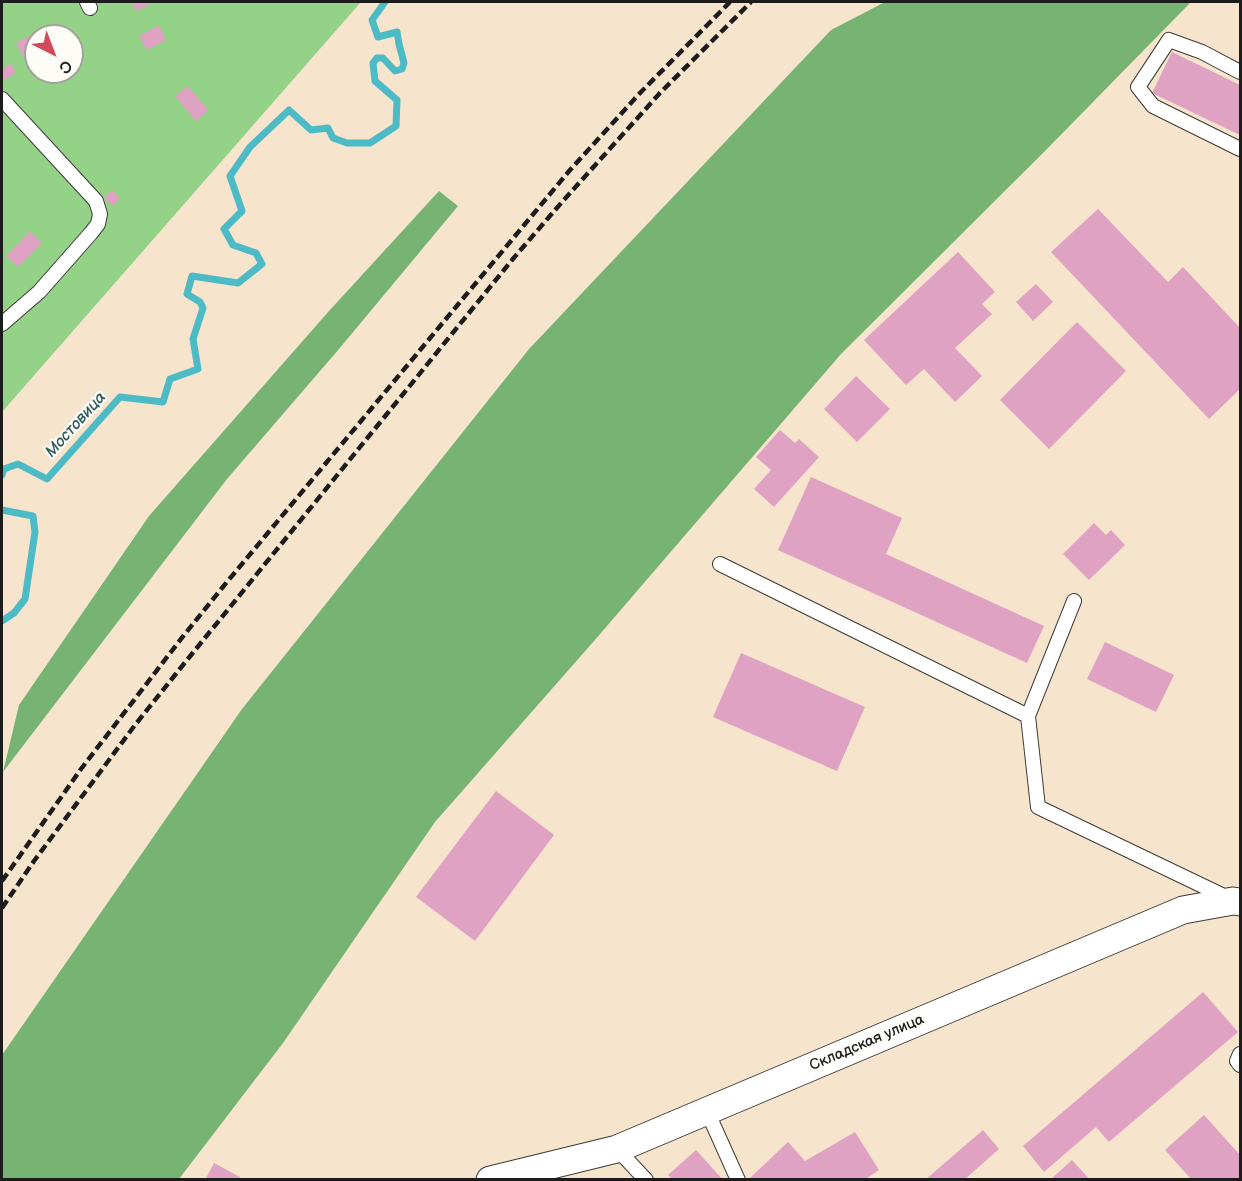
<!DOCTYPE html>
<html>
<head>
<meta charset="utf-8">
<style>
  body { margin:0 }
  #map { position:relative; width:1242px; height:1181px; overflow:hidden; background:#f7e4cd; font-family:"Balsamiq Sans",sans-serif }
  canvas { display:block }
  .frame { position:absolute; inset:0; border:3px solid #1c1c1c; pointer-events:none }
  .north { position:absolute; left:24px; top:24px; width:60px; height:60px; box-sizing:border-box; background:#fdfcf7; border:2px solid #a3a29f; border-radius:50%; rotate:138deg; font-size:16px; font-weight:700; line-height:24px; text-align:center; color:#1c1c1c }
  .north::after { content:''; display:block; margin:auto; width:21px; height:27px; background:#d1495b; clip-path:polygon(50% 0,100% 100%,50% 72%,0 100%) }
</style>
</head>
<body>
<div id="map">
<canvas width="1242" height="1181"></canvas>
<div class="frame"></div>
<div class="north">С</div>
</div>
<script>
const g = document.querySelector('canvas').getContext('2d');
g.lineJoin = 'round';
function fill(path, color) { g.fillStyle = color; g.fill(path, 'evenodd'); }
const poly = rows => new Path2D(rows.map(r => 'M' + r).join(''));
function stroke(path, color, width, dash) { g.strokeStyle = color; g.lineWidth = width; g.lineCap = dash ? 'butt' : 'round'; g.setLineDash(dash || []); g.stroke(path); }
function drawText(font, color, halo, rows, align = 'center') {
  g.font = font + ' "Balsamiq Sans",sans-serif'; g.lineWidth = 4.5; g.setLineDash([]); g.textBaseline = 'middle'; g.strokeStyle = halo; g.fillStyle = color; for (const [text, x, y, turn = 0] of rows) {
    g.save(); g.translate(x, y); g.rotate((+turn || 0) * Math.PI / 180); g.textAlign = isNaN(turn) ? turn : align; if (halo) g.strokeText(text, 0, 0); g.fillText(text, 0, 0); g.restore();
  }
}
const green = poly([
  [2,2,361,2,2,412],
  [36,36,72,36,72,72,36,72]
]);
const forest = poly([
  [885,2,1191,2,1044,152,841,354,594,641,435,822,283,1043,179,1179,2,1179,2,1055,242,709,529,349,831,30],
  [439,191,458,206,339,349,227,479,3,772,19,705,149,516,329,311]
]);
const stream = poly([
  [2,475,4,469,18,464,47,479,120,397,163,402,170,379,198,369,193,339,203,308,200,302,187,294,192,276,238,283,262,264,256,253,233,245,224,229,242,211,230,176,250,147,289,110,311,130,328,128,333,138,347,143,370,143,396,126,397,100,375,81,373,63,377,58,383,58,395,71,402,69,404,63,399,44,397,32,378,37,372,20,385,2],
  [2,510,33,516,35,532,25,599,14,613,2,621]
]);
const building = poly([
  [131,2,154,2,136,11],
  [159,25,166,40,147,50,139,36],
  [37,32,39,36,36,36,36,49,23,56,16,43],
  [1172,52,1240,85,1240,135,1152,93],
  [11,64,16,73,2,81,2,69],
  [188,86,208,110,196,121,175,96],
  [112,190,120,198,113,206,104,198],
  [1098,209,1168,282,1183,267,1240,328,1240,389,1209,419,1051,252],
  [30,231,42,243,18,267,6,256],
  [958,252,995,292,982,304,992,314,955,348,982,376,955,402,924,369,906,385,864,340],
  [1036,284,1053,302,1033,321,1016,302],
  [1077,322,1126,371,1049,449,1000,400],
  [856,376,890,409,857,442,824,409],
  [780,430,795,443,799,439,819,457,774,507,754,489,771,470,756,457],
  [811,477,902,518,886,554,1044,626,1027,663,778,550],
  [1094,523,1106,535,1111,530,1125,545,1089,580,1063,554],
  [1105,642,1174,675,1156,712,1087,679],
  [741,653,865,707,837,771,713,717],
  [496,791,554,835,475,941,416,897],
  [1203,992,1238,1032,1109,1142,1096,1127,1044,1172,1023,1146],
  [1204,1115,1240,1155,1240,1178,1238,1180,1192,1180,1165,1150],
  [983,1130,999,1149,964,1180,925,1180],
  [855,1132,879,1170,864,1180,752,1180,750,1178,788,1142,805,1161],
  [696,1150,723,1180,673,1180,668,1175],
  [1072,1160,1090,1180,1050,1180],
  [214,1163,240,1177,239,1180,205,1180]
]);
const service = poly([
  [87,2,90,8],
  [1240,72,1202,52,1169,40,1138,87,1153,106,1240,149],
  [2,99,96,201,100,214,98,224,91,233,39,292,2,324],
  [720,564,1028,716,1038,807,1228,898],
  [1028,716,1074,601],
  [1240,1054,1237,1061,1240,1065],
  [707,1111,738,1180],
  [617,1149,646,1180]
]);
const minor = poly([
  [490,1180,617,1149,1183,910,1233,901,1240,902]
]);
const rail = poly([
  [2,881,81,769,184,635,222,588,570,170,640,93,730,2],
  [2,908,34,861,135,725,187,660,512,260,562,202,660,93,751,2]
]);
const streetNames = [
  ["Складская улица",867,1043,-23]
];
const waterNames = [
  ["Мостовица",76,425,-48]
];
fill(green, '#94d288');
fill(forest, '#77b474');
stroke(stream, '#4dbbc6', 7);
fill(building, '#dfa2c3');
stroke(service, '#3d3a37', 16);
stroke(minor, '#3d3a37', 29);
stroke(service, '#fff', 14);
stroke(minor, '#fff', 27);
stroke(rail, '#1c1c1c', 4.5, [9, 4.5]);
drawText('15px', '#1c1c1c', '#fdfcf7', streetNames);
drawText('italic 16px', '#305c60', '#fdfcf7', waterNames);
</script>
</body>
</html>
